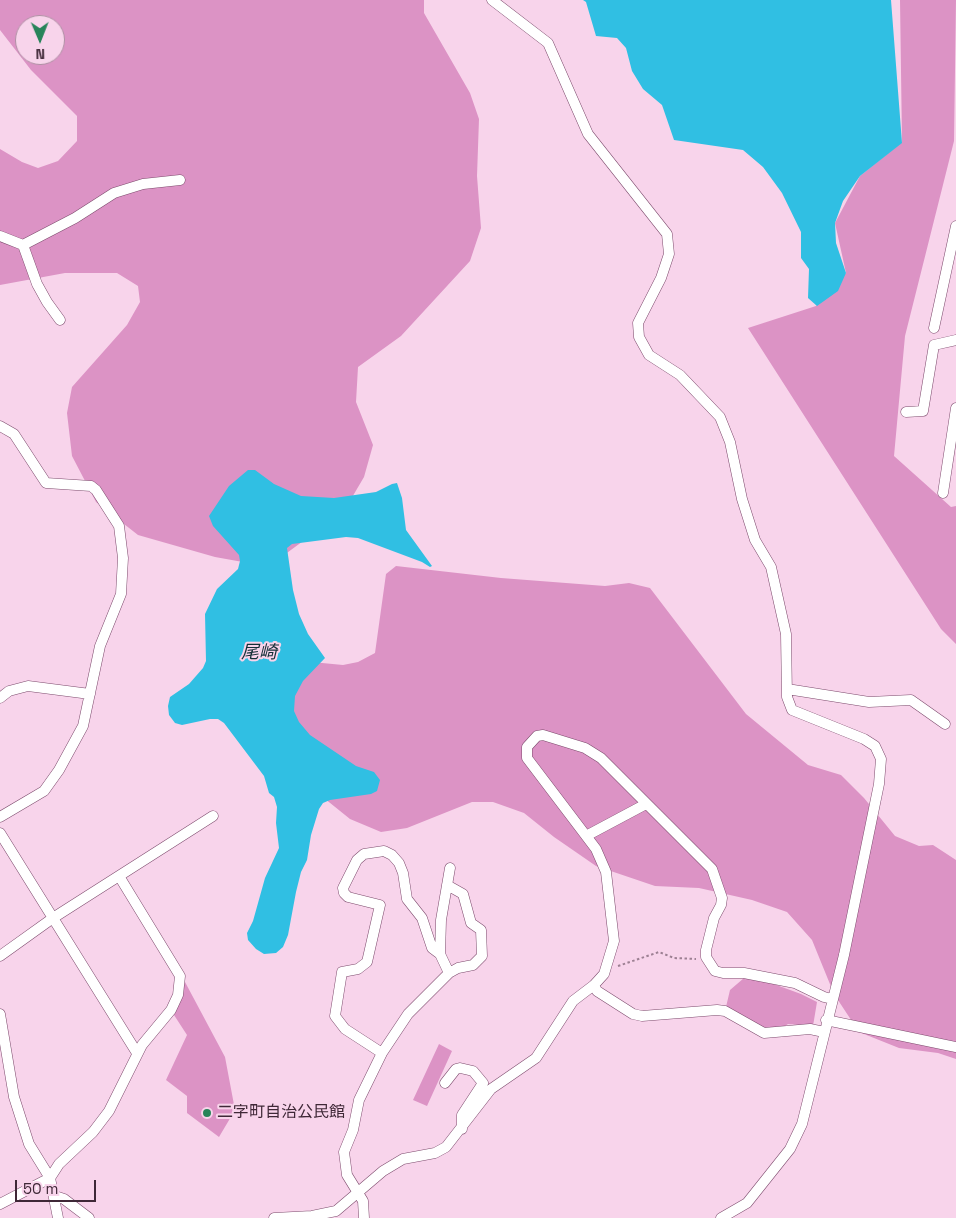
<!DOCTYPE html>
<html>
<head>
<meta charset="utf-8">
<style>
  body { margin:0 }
  #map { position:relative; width:956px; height:1218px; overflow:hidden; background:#f8d4eb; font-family:"Space Grotesk",sans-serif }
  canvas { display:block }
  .north { position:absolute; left:15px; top:15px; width:50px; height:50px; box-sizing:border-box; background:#f8d4eb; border:1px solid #ae8fa3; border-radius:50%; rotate:179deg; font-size:14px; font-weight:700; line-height:20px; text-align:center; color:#3f2837 }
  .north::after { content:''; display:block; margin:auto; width:18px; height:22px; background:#28845a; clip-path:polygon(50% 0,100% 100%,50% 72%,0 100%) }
  .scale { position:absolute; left:15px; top:1180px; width:81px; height:22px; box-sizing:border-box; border:2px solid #3f2837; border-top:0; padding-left:6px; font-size:15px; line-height:18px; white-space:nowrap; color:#3f2837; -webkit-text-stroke:4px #f8d4eb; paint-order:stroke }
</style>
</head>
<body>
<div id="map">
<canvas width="956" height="1218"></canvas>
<div class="north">N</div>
<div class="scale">50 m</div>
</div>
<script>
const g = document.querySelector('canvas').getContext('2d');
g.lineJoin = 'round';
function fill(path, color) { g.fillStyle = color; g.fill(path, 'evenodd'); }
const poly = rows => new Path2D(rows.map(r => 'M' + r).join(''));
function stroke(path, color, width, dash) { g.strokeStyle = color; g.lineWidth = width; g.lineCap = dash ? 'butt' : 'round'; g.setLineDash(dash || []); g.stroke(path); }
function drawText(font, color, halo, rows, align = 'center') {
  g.font = font + ' "Space Grotesk","Noto Sans JP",sans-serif'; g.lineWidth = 4; g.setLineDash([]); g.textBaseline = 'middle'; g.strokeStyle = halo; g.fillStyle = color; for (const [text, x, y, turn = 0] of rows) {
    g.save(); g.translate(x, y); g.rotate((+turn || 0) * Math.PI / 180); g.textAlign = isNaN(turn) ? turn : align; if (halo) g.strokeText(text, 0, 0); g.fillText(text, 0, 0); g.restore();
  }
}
const green = poly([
  [0,0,424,0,424,13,470,93,479,119,477,176,481,228,470,261,401,336,358,367,356,402,373,445,364,477,344,511,280,558,254,564,215,557,138,535,96,502,72,456,67,413,72,387,127,325,140,302,138,286,117,273,65,273,0,285,0,149,22,162,38,168,58,161,77,141,77,116,31,70,0,30],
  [25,25,55,25,55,55,25,55],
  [900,0,956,0,954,141,905,336,894,456,951,507,956,506,956,644,941,629,748,328,816,306,846,273,835,223,860,176,902,142],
  [396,566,501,578,605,586,629,583,650,588,746,714,808,765,841,775,864,798,895,836,919,846,933,845,956,860,956,1059,938,1053,899,1048,859,1032,834,994,812,940,787,912,752,900,699,888,655,886,596,866,554,837,524,813,493,802,472,802,407,828,381,832,350,819,314,790,266,666,291,660,343,665,358,662,375,653,386,574],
  [744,978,760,979,801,994,817,1002,813,1026,788,1024,782,1028,766,1030,726,1007,730,990],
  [185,982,225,1057,235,1110,219,1137,187,1113,187,1096,166,1080,187,1035,174,1015],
  [439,1044,452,1051,427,1106,413,1100]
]);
const water = poly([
  [583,0,891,0,902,143,860,176,843,201,835,223,836,243,846,273,838,291,817,306,808,298,809,269,801,258,801,232,782,193,763,167,743,150,674,140,662,105,643,89,632,71,626,48,617,38,596,36,586,2],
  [248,470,255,470,274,484,301,496,334,498,376,492,392,484,397,483,402,498,406,530,432,566,430,567,422,562,358,538,346,537,292,544,287,548,293,590,299,614,308,634,325,658,303,681,295,696,294,711,299,722,310,735,356,766,374,772,380,780,377,791,371,794,330,800,323,803,319,809,311,835,307,860,301,872,296,892,288,935,283,947,276,953,264,954,256,949,248,940,247,933,253,921,265,878,279,848,276,823,277,807,274,797,269,793,264,776,224,723,218,719,210,719,182,725,175,723,169,715,168,706,170,697,189,684,203,668,206,661,205,614,217,589,238,569,240,561,239,555,213,526,209,516,229,486]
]);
const path = poly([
  [618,966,659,952,674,958,696,959]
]);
const minor = poly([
  [492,0,548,43,588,134,667,234,669,254,661,278,638,323,639,337,649,355,680,375,720,417,730,442,742,499,755,540,771,567,786,634,787,697,792,710,864,739,875,746,881,759,879,784,844,955,802,1124,790,1149,747,1203,721,1218],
  [0,236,23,245,75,218,114,193,143,184,180,180],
  [23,245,37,284,47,302,60,320],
  [934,328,956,226],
  [906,412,923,411,934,345,956,340],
  [0,426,14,434,46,483,91,486,96,490,119,526,123,558,121,594,100,646,83,726,59,770,44,791,0,817],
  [943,493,956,408],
  [787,689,869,702,911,700,945,724],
  [0,698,9,691,28,686,90,694],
  [0,833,137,1053],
  [586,836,646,804],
  [440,954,441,920,450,868],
  [0,956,53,918,213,816],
  [594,985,597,991,633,1014,642,1016,717,1010,725,1011,764,1033,810,1029,824,1032],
  [0,1014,14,1097,29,1144,50,1178,58,1218],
  [826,1020,956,1047],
  [382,1053,345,1029,335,1016,342,972,358,969,367,962,380,905,348,897,344,893,343,888,357,860,364,854,384,851,392,855,399,863,403,873,407,899,422,918,432,948,440,954,449,973],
  [445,1083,456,1069,460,1068,473,1071,483,1083,462,1115,462,1129],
  [55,1196,64,1199,89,1218],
  [0,1204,50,1178,59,1164,93,1132,109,1111,142,1045,171,1010,178,995,180,976,119,876],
  [274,1218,312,1216,336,1211,383,1171,403,1159,435,1153,446,1147,491,1089,536,1058,573,1001,594,985,604,974,614,941,606,872,596,849,527,758,527,747,537,736,543,735,585,748,601,758,712,869,722,898,721,905,714,918,706,950,706,957,715,971,723,973,744,973,795,983,824,997,832,999],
  [364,1218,363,1201,347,1175,344,1152,353,1130,359,1100,382,1053,408,1014,449,973,458,968,473,965,482,956,481,930,471,923,463,894,447,885]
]);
const markers = [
  [207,1113,5,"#28845a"]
];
const poiNames = [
  ["二字町自治公民館",217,1113]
];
const waterNames = [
  ["尾崎",259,653]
];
fill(green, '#dc93c5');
fill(water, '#30bfe3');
stroke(minor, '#7d4b6d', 11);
stroke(path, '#9d8093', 2, [2.5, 2.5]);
stroke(minor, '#fff', 10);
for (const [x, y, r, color] of markers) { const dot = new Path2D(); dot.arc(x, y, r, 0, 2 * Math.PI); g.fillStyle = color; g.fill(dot); stroke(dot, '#f8d4eb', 2); }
drawText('16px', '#3f2837', '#f8d4eb', poiNames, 'left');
drawText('italic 18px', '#132f37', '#f8d4eb', waterNames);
</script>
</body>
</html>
